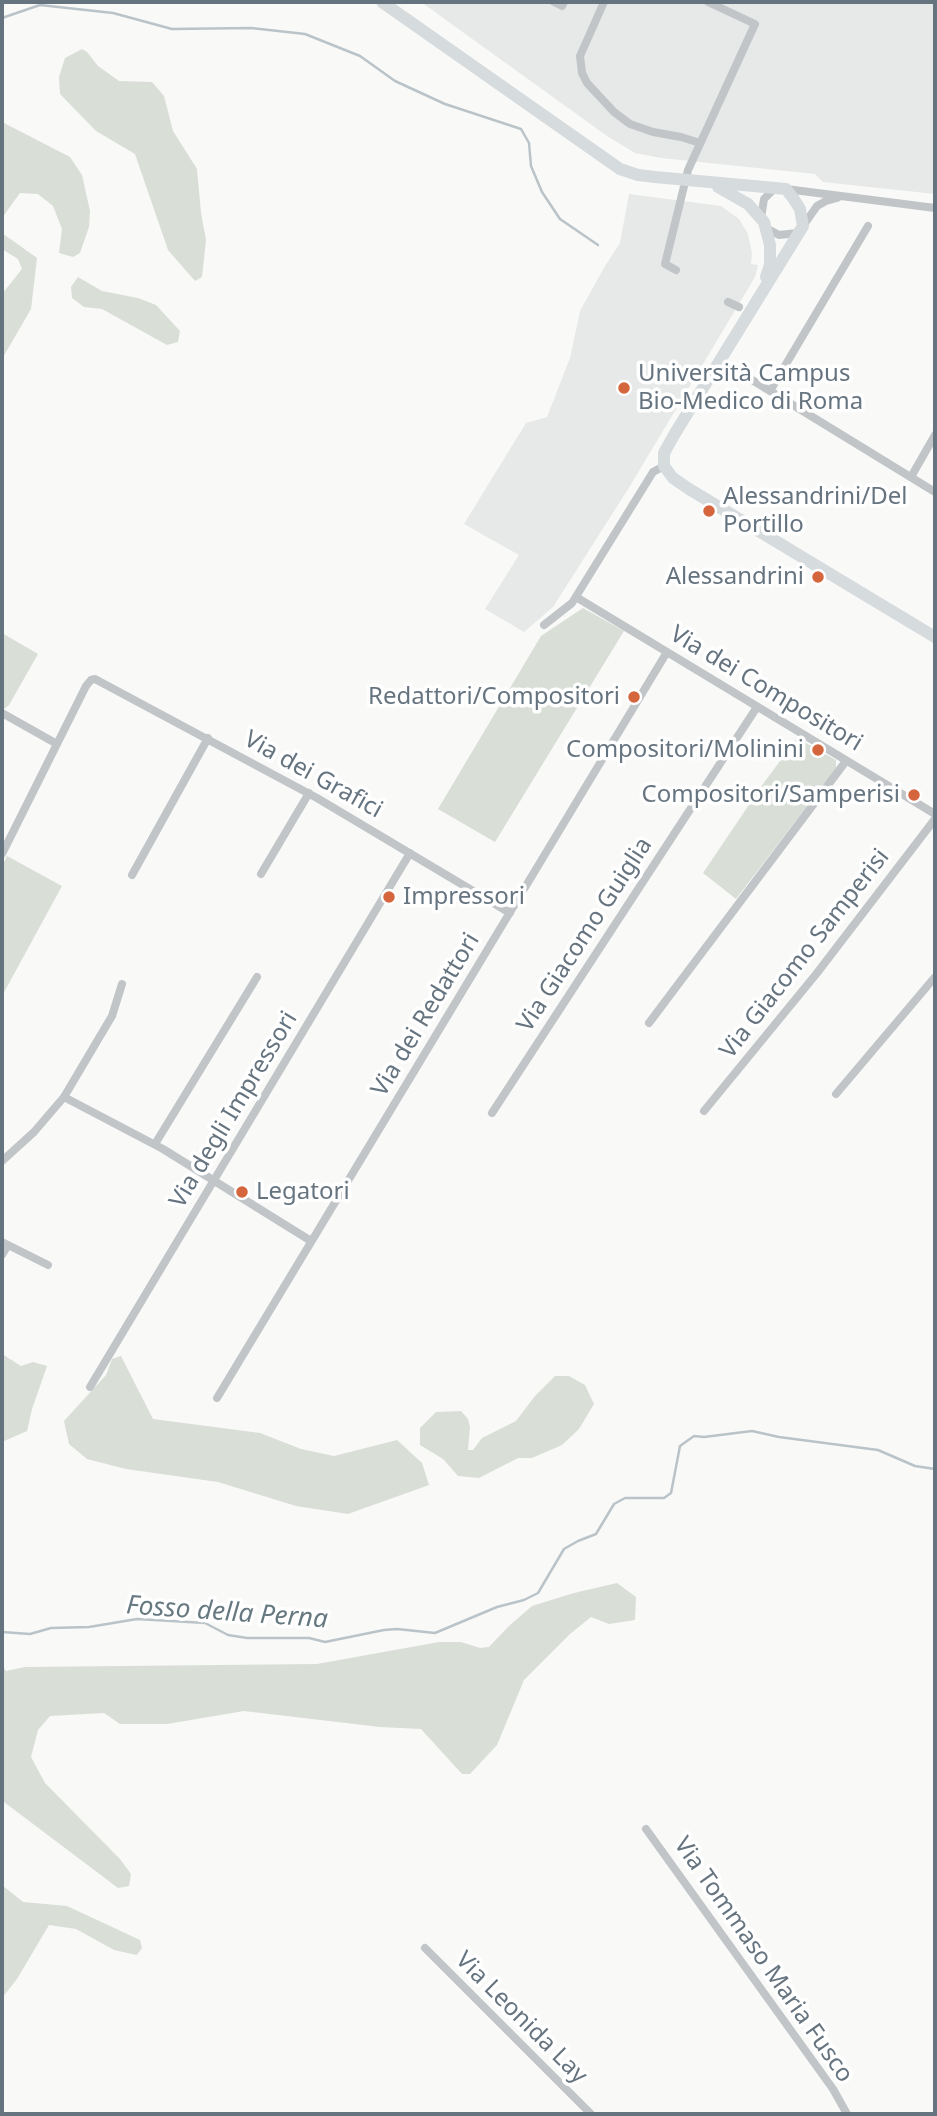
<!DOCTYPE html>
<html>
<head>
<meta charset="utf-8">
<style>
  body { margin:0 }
  #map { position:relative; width:937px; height:2116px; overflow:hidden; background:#f9f9f8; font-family:"Noto Sans",sans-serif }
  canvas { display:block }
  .frame { position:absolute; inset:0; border:4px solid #667480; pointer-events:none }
</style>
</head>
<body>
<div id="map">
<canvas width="937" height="2116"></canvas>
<div class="frame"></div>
</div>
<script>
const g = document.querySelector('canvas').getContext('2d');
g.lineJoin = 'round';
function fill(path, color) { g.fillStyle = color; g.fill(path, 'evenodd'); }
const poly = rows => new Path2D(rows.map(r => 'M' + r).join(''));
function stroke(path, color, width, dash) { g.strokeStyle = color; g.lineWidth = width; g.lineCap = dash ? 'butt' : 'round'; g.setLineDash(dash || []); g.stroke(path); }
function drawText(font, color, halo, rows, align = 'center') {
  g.font = font + ' "Noto Sans",sans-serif'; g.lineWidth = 7; g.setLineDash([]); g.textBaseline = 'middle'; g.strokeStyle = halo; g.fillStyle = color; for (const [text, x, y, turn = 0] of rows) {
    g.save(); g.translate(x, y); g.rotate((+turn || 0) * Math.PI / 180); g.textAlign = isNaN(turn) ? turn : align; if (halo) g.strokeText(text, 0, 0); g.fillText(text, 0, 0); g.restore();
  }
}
const built = poly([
  [421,2,935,2,935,194,823,182,815,174,661,158,635,153,607,136],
  [629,194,721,206,739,219,748,234,752,253,751,264,758,265,755,277,630,486,553,607,524,632,485,609,519,555,464,524,526,423,547,417,570,358,580,311,605,266,620,243]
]);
const green = poly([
  [82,49,87,52,98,66,119,81,152,82,164,96,173,131,197,169,201,213,206,240,202,277,195,281,168,250,135,154,96,131,60,94,59,77,65,58],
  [2,122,70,157,82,175,90,211,89,227,80,253,73,257,59,253,62,229,53,206,38,194,20,193,2,218],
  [2,233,37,258,31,309,2,359,2,294,22,269,18,259,2,249],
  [78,277,102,291,138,298,156,305,180,331,178,342,167,345,102,309,84,307,72,298,71,287],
  [583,608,624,631,495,842,438,809,541,636],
  [2,633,38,654,9,705,4,709,2,708],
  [797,738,836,760,836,768,736,899,703,873,763,784],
  [7,856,62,886,2,996,2,866],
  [2,1354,21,1366,33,1362,47,1366,32,1409,27,1431,2,1442],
  [121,1356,153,1419,260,1433,301,1449,334,1456,397,1440,422,1463,429,1485,348,1514,296,1506,218,1482,126,1469,87,1459,69,1444,64,1421,106,1375,112,1359],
  [555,1376,569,1376,585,1385,594,1404,579,1429,562,1445,532,1458,518,1458,479,1478,458,1476,443,1459,420,1445,420,1428,436,1412,461,1411,468,1419,470,1427,468,1450,473,1450,482,1438,516,1421,535,1396],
  [617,1583,636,1597,635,1620,609,1624,591,1617,570,1634,524,1680,497,1745,470,1774,462,1774,421,1729,380,1727,244,1711,167,1724,120,1724,104,1713,50,1716,38,1730,31,1757,45,1783,120,1859,131,1874,129,1886,118,1888,4,1802,2,1798,2,1665,6,1671,25,1667,317,1664,439,1642,461,1642,480,1648,489,1647,509,1626,532,1606,574,1593],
  [2,1885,23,1902,67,1906,140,1940,142,1948,137,1955,114,1950,76,1929,49,1925,17,1979,2,1998]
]);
const stream = poly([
  [2,18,40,5,113,13,172,29,251,28,305,34,360,56,395,81,445,104,521,129,529,143,531,166,542,192,560,219,598,245],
  [2,1632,30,1634,51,1628,89,1627,137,1619,205,1623,228,1635,247,1638,309,1638,325,1642,384,1630,397,1629,435,1633,497,1607,524,1600,538,1593,564,1549,578,1541,596,1534,614,1504,625,1498,664,1498,671,1493,680,1446,694,1436,704,1437,752,1431,779,1437,878,1450,915,1466,935,1469]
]);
const street = poly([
  [554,2,562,6,564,2],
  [604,2,580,56,582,73,587,83,614,112,630,124,653,132,681,137,700,143],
  [786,189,935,208],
  [761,218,764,199,775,188],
  [803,226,817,206,826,201,837,198],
  [766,228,779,235,798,233],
  [676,270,665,264,688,170,755,24,708,2],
  [728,302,739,307],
  [744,375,935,492],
  [770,391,868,226],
  [911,477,935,435],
  [576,597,935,814],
  [544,625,572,603,653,472,664,466],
  [2,713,57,744],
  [2,854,86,686,91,680,95,679,317,798,510,913],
  [261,874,309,793],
  [132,875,208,738],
  [649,1023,846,761],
  [836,1094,935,977],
  [64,1097,112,1016,122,984],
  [704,1111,817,973,935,819],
  [492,1113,757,707],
  [155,1144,257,977],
  [2,1161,34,1132,64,1097,163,1149,311,1241],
  [2,1242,48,1265],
  [2,1255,8,1245],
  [90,1387,410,853],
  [217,1398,667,652],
  [646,1829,833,2089,847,2114],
  [425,1948,591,2114]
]);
const secondary = poly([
  [382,2,620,169,638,175,655,177,786,189,793,198,800,209,803,226,674,435,664,453,664,466,673,478,689,489,935,637],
  [718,187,748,204,764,222,770,245,770,265,766,277]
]);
const markers = [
  [624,388,7,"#d5653c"],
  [709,511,7,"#d5653c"],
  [818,577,7,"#d5653c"],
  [634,697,7,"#d5653c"],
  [818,750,7,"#d5653c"],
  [914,795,7,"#d5653c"],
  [389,897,7,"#d5653c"],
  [242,1192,7,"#d5653c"]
];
const poiNames = [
  ["Università Campus",638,374],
  ["Bio-Medico di Roma",638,402],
  ["Alessandrini/Del",723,497],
  ["Portillo",723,525],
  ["Alessandrini",804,577,"right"],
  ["Redattori/Compositori",620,697,"right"],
  ["Compositori/Molinini",804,750,"right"],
  ["Compositori/Samperisi",900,795,"right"],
  ["Impressori",403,897],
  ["Legatori",256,1192]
];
const streetNames = [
  ["Via dei Compositori",766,689,31],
  ["Via dei Grafici",313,775,29],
  ["Via Giacomo Guiglia",585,935,-57],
  ["Via Giacomo Samperisi",805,954,-52],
  ["Via dei Redattori",426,1015,-59],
  ["Via degli Impressori",234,1110,-59],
  ["Via Tommaso Maria Fusco",763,1960,55],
  ["Via Leonida Lay",521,2018,45]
];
const waterNames = [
  ["Fosso della Perna",227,1613,4]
];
fill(built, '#e7e8e8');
fill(green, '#d9ded7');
stroke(stream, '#bac4c8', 2.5);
stroke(street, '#c1c5c8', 8);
stroke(secondary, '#d6dbde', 12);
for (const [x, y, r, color] of markers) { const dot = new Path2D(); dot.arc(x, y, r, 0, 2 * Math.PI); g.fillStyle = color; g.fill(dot); stroke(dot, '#fff', 2.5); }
drawText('24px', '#667480', '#fff', poiNames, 'left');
drawText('24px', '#667480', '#fff', streetNames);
drawText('italic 26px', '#677980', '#fff', waterNames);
</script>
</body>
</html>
